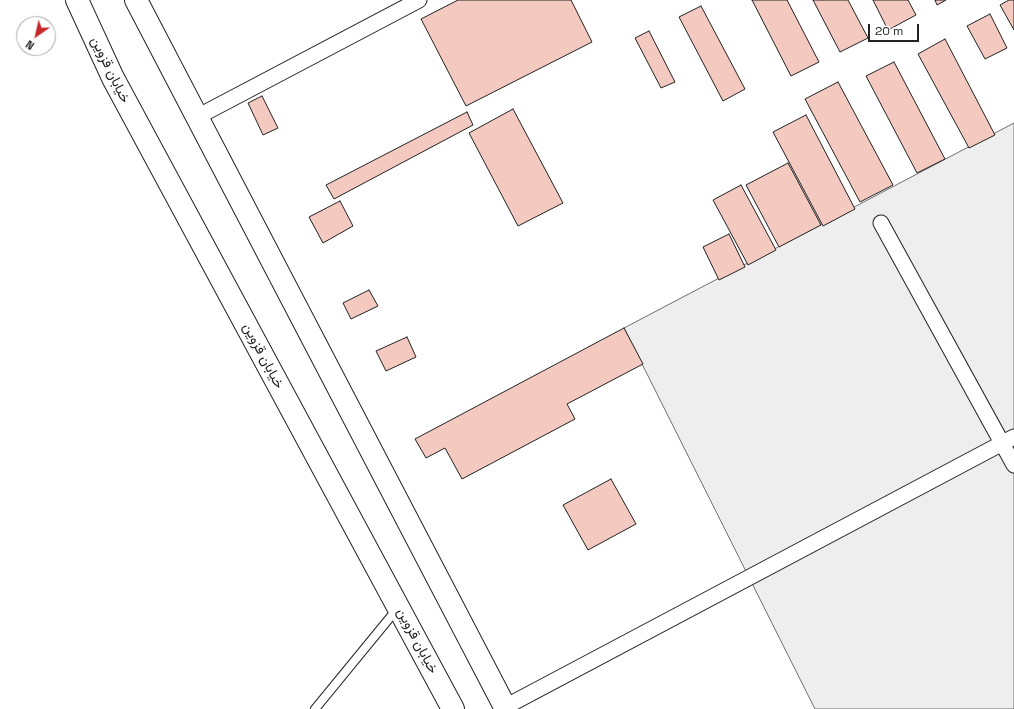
<!DOCTYPE html>
<html>
<head>
<meta charset="utf-8">
<style>
  body { margin:0 }
  #map { position:relative; width:1014px; height:709px; overflow:hidden; background:#fff; font-family:"Space Grotesk",sans-serif }
  canvas { display:block }
  .north { position:absolute; left:16px; top:16px; width:40px; height:40px; box-sizing:border-box; background:#fff; border:1px solid #a7a7a7; border-radius:50%; rotate:214deg; font-size:11px; font-weight:700; line-height:16px; text-align:center; color:#222 }
  .north::after { content:''; display:block; margin:auto; width:14px; height:18px; background:#c62828; clip-path:polygon(50% 0,100% 100%,50% 72%,0 100%) }
  .scale { position:absolute; left:868px; top:24px; width:51px; height:18px; box-sizing:border-box; border:2px solid #222; border-top:0; padding-left:5px; font-size:12px; line-height:14px; white-space:nowrap; color:#222; -webkit-text-stroke:3px #fff; paint-order:stroke }
</style>
</head>
<body>
<div id="map">
<canvas width="1014" height="709"></canvas>
<div class="north">N</div>
<div class="scale">20 m</div>
</div>
<script>
const g = document.querySelector('canvas').getContext('2d');
g.lineJoin = 'round';
function fill(path, color) { g.fillStyle = color; g.fill(path, 'evenodd'); }
const poly = rows => new Path2D(rows.map(r => 'M' + r).join(''));
function stroke(path, color, width, dash) { g.strokeStyle = color; g.lineWidth = width; g.lineCap = dash ? 'butt' : 'round'; g.setLineDash(dash || []); g.stroke(path); }
function drawText(font, color, halo, rows, align = 'center') {
  g.font = font + ' "Space Grotesk",Vazirmatn,sans-serif'; g.lineWidth = 3; g.setLineDash([]); g.textBaseline = 'middle'; g.strokeStyle = halo; g.fillStyle = color; for (const [text, x, y, turn = 0] of rows) {
    g.save(); g.translate(x, y); g.rotate((+turn || 0) * Math.PI / 180); g.textAlign = isNaN(turn) ? turn : align; if (halo) g.strokeText(text, 0, 0); g.fillText(text, 0, 0); g.restore();
  }
}
const green = poly([
  [1014,123,1014,709,815,709,624,328,1014,123]
]);
const building = poly([
  [458,0,571,0,592,42,466,106,421,19,458,0],
  [752,0,787,0,819,62,791,76,752,0],
  [813,0,848,0,868,38,840,52,813,0],
  [873,0,908,0,916,15,888,30,873,0],
  [935,0,946,0,937,5,935,0],
  [1009,0,1014,0,1014,30,1000,5,1009,0],
  [701,6,745,89,723,101,679,17,701,6],
  [990,14,1007,48,985,59,967,26,990,14],
  [649,31,675,82,661,88,635,38,649,31],
  [945,39,995,135,969,148,918,54,945,39],
  [894,62,945,159,917,173,866,76,894,62],
  [838,82,893,185,860,202,805,99,838,82],
  [262,96,278,128,263,135,248,103,262,96],
  [513,109,563,203,518,226,469,133,513,109],
  [467,112,473,125,334,199,326,185,467,112],
  [806,115,855,209,823,226,773,132,806,115],
  [788,163,821,225,779,247,746,185,788,163],
  [741,185,776,250,748,265,713,200,741,185],
  [340,201,353,226,323,243,309,217,340,201],
  [729,234,745,267,719,280,703,247,729,234],
  [369,290,378,306,351,319,343,303,369,290],
  [624,328,643,364,567,404,575,419,462,479,445,448,426,458,415,439,624,328],
  [407,337,416,357,386,371,376,351,407,337],
  [611,479,636,524,588,550,563,505,611,479]
]);
const service = poly([
  [315,709,397,609]
]);
const minor = poly([
  [197,117,419,0],
  [881,223,1014,465],
  [505,707,1014,437]
]);
const trunk = poly([
  [77,0,113,78,453,709],
  [136,0,506,709]
]);
const streetNames = [
  ["خیابان قزوین",110,70,64],
  ["خیابان قزوین",263,356,62],
  ["خیابان قزوین",417,641,62]
];
fill(green, '#eee');
stroke(green, '#6f6f6f', 1);
fill(building, '#f3c9c0');
stroke(building, '#222', 1);
stroke(service, '#222', 10);
stroke(minor, '#222', 17);
stroke(trunk, '#222', 24);
stroke(service, '#fff', 8);
stroke(minor, '#fff', 15);
stroke(trunk, '#fff', 22);
drawText('14px', '#222', '#fff', streetNames);
</script>
</body>
</html>
